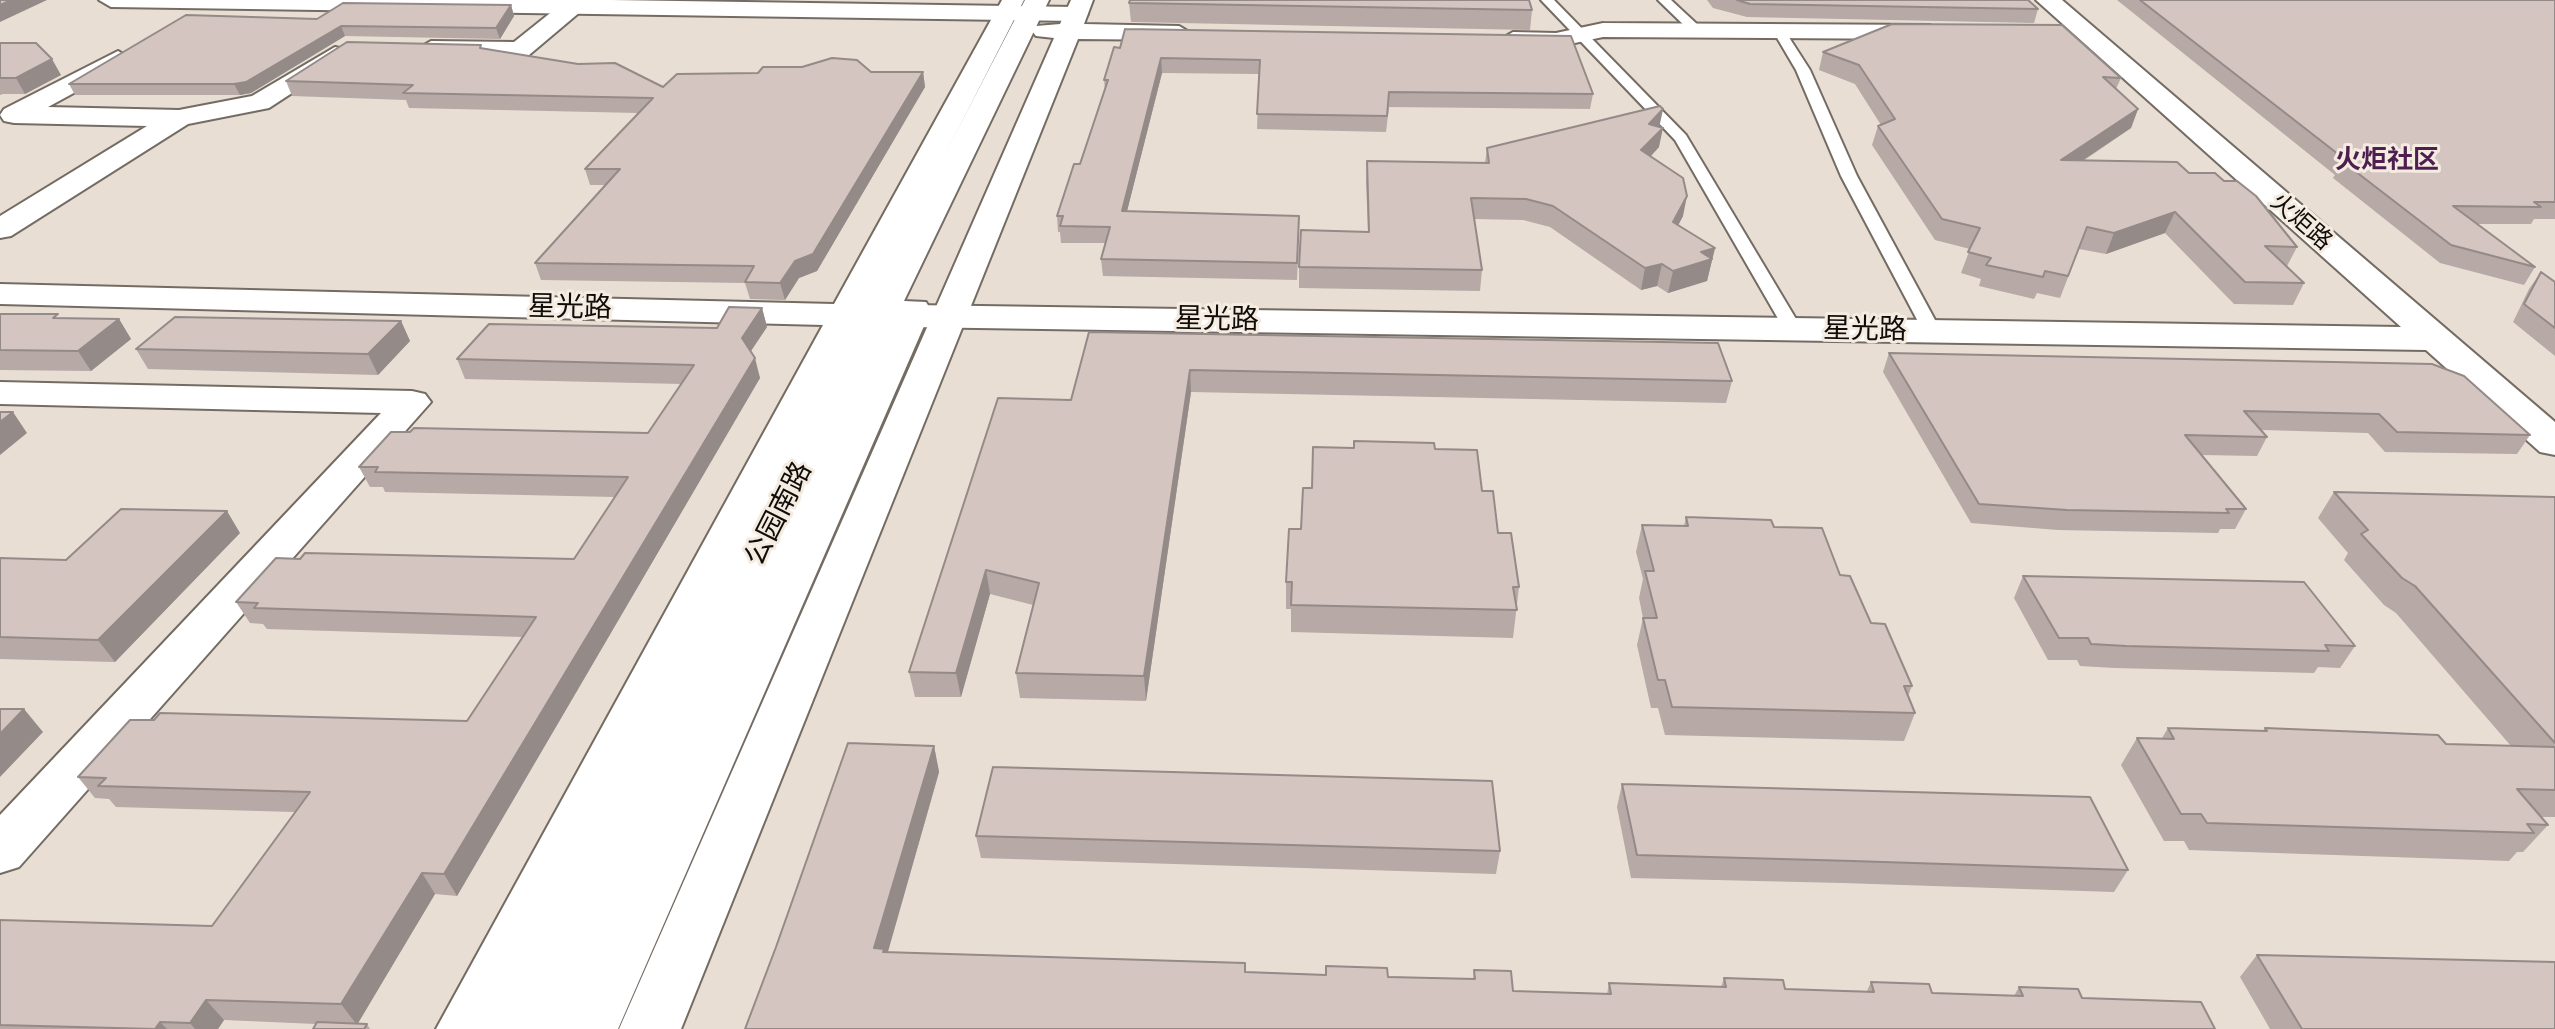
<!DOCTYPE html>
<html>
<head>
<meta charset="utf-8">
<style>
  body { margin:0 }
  canvas { display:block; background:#e8ded4 }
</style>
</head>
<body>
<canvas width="2555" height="1029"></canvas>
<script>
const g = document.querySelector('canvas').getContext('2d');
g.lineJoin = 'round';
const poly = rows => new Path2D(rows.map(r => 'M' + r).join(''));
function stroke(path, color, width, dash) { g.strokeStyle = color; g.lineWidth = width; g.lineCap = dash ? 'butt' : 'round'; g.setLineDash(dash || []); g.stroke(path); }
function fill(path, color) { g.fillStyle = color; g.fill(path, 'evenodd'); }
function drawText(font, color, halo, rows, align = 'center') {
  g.font = font + ' "Noto Sans","Noto Sans SC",sans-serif'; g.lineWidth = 6; g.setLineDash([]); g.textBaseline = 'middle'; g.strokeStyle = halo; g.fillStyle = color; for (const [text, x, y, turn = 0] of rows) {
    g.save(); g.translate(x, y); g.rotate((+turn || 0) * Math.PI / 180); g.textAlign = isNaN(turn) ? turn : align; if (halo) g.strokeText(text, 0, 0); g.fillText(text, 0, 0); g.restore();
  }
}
const service = poly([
  [1541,0,1554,0,1686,135,1802,329,1800,333,1786,333,1784,329,1675,140,1541,0],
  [1658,0,1671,0,1700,27,1700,33,1692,33,1658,0],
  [1775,28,1783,28,1810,70,1857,176,1941,331,1939,335,1925,335,1923,331,1841,176,1796,70,1773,31,1775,28]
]);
const minor = poly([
  [572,0,580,2,584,7,580,12,529,55,431,55,419,48,431,41,514,42,564,2,572,0],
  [1002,0,1024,0,499,1029,436,1029,823,325,0,304,0,284,834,304,1002,0],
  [1071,0,1093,0,1084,24,1179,26,1191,33,1179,40,1078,39,681,1029,619,1029,1054,38,1036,36,1032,31,1036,26,1060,24,1071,0],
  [1603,23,1930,25,1942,32,1930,39,1603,37,1556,47,1513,46,1501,39,1513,32,1556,33,1603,23],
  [335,47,344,49,347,54,344,59,269,108,188,124,11,236,0,238,0,216,147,126,14,123,4,121,0,115,4,109,118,51,131,59,127,64,48,107,179,110,252,96,335,47],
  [0,382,412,391,425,394,431,402,19,867,0,873,0,815,381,413,0,404,0,382]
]);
const tertiary = poly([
  [99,0,612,0,1076,7,1088,14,1076,21,111,7,99,0],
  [2036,0,2062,0,2555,422,2555,455,2540,452,2426,350,845,326,832,323,827,315,832,307,845,304,2401,327,2036,0]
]);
const secondary = poly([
  [1025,0,1049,0,904,301,926,302,931,310,618,1029,554,1029,560,1017,554,1029,489,1029,1025,0]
]);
const wall = poly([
  [1707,0,2028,0,2038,9,2034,23,1747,17,1713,8],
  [2117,0,2555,0,2555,219,2534,219,2531,224,2476,224,2535,267,2524,285,2440,263,2333,178,2335,175],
  [1129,3,1532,10,1530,30,1131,22],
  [511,5,514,16,500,39,345,36,251,93,240,95,75,95,69,84,317,19],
  [1125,29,1593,94,1590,109,1389,107,1386,132,1257,129,1259,74,1162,73,1127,211,1299,233,1297,280,1103,276,1101,259,1105,243,1061,243,1060,232,1058,232,1057,216,1080,164,1105,90,1104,80,1120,48],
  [0,43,61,75,25,94,3,94,0,95],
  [483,48,663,87,871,72,923,72,925,87,817,271,799,278,785,300,750,299,745,283,541,280,535,263,605,185,590,185,585,169,639,113,409,108,406,100,292,96,286,81],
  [1823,52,2121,78,2116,89,2138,109,2131,128,2083,161,2189,173,2297,247,2287,266,2304,283,2293,305,2234,304,2165,233,2106,254,2079,249,2060,298,2037,293,2034,299,1979,286,1981,279,1961,273,1970,249,1935,240,1872,145,1878,126,1881,125,1855,84,1819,70],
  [1663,109,1659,127,1659,147,1651,156,1683,216,1678,225,1715,248,1707,281,1668,293,1657,286,1641,290,1550,227,1523,220,1474,219,1482,270,1480,291,1299,288,1299,267,1368,232,1366,181,1367,161,1485,163,1487,148],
  [2541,272,2555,282,2555,356,2513,322,2529,289],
  [762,308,767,327,750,352,760,378,457,896,435,894,357,1024,367,1024,370,1029,313,1029,316,1024,224,1020,218,1029,0,1029,0,920,212,926,295,812,116,807,109,799,95,798,78,777,467,721,522,637,267,629,263,624,250,623,236,602,574,559,615,497,385,492,383,487,370,487,359,467,648,433,682,384,465,379,457,359,717,328],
  [0,314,60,318,119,319,131,339,91,371,0,370],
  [401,321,410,341,378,375,148,369,136,349],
  [1089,332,1732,381,1726,403,1191,392,1146,701,1020,698,1016,673,1033,605,990,594,961,697,915,697,909,672,1071,400],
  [1889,353,2432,364,2530,435,2517,454,2385,452,2368,433,2262,430,2267,437,2257,456,2201,455,2246,509,2235,529,2220,529,2218,533,2058,530,1971,523,1883,372],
  [1435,449,1482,491,1519,587,1513,638,1291,632,1291,609,1286,609,1286,582,1312,488],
  [2334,492,2555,497,2555,817,2541,817,2548,825,2523,852,2517,852,2509,861,2189,850,2184,841,2164,841,2121,765,2137,738,2162,738,2168,728,2263,731,2265,728,2446,744,2511,746,2396,613,2384,605,2344,560,2348,553,2318,518],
  [1686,517,1774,527,1840,575,1912,686,1908,696,1915,713,1904,741,1665,735,1658,708,1651,708,1637,645,1643,618,1639,598,1643,579,1636,552,1642,525,1684,526],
  [240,533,115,662,0,659,0,558,66,560],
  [2023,576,2355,646,2340,668,2318,667,2314,673,2115,668,2080,666,2077,660,2048,660,2014,598],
  [934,746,939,772,888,952,1245,972,1473,979,1474,970,1513,991,1607,994,1609,983,1721,987,1724,978,1785,989,1867,991,1871,982,1932,993,2014,996,2019,987,2082,998,745,1029],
  [1622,784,2128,870,2114,892,1843,883,1631,878,1617,807],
  [976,836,1500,851,1496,874,981,858],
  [2257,955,2555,1029,2270,1029,2240,977]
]);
const shadedWall = poly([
  [11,0,47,0,0,22,0,5],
  [511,5,514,16,500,39,496,28],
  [341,26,345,36,251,93,240,95,234,84],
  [1161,58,1162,73,1123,227,1122,211],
  [52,59,61,75,25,94,16,78],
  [923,72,925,87,817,271,799,278,785,300,780,283],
  [1663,109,1659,128,1649,124],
  [2138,109,2131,128,2053,180,2061,160],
  [1663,128,1659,147,1638,170,1641,150],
  [1687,196,1683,216,1669,243,1673,222],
  [2175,212,2165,233,2106,254,2114,233],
  [1715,248,1707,281,1668,293,1673,271,1701,252],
  [1662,264,1657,286,1641,290,1645,268],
  [762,308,767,327,747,357,742,338],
  [119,319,131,339,91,371,78,351],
  [401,321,410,341,378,375,368,354],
  [755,358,760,378,457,896,444,874],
  [1190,370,1191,392,1146,701,1144,676],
  [13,412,27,433,0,455,0,422],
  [227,511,240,533,115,662,98,640],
  [986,570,990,594,961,697,956,673],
  [24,709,43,732,0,777,0,734],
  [934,746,939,772,886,958,874,948],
  [422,873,435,894,357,1025,341,1004],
  [206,1000,224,1020,218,1029,195,1029,190,1023],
  [160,1022,167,1029,155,1029]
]);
const building = poly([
  [0,0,11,0,0,5,0,0],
  [1130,0,1529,0,1532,10,1129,3,1130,0],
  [1737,0,2028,0,2038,9,1750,4,1737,0],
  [2140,0,2555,0,2555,202,2534,202,2541,207,2453,206,2535,267,2451,245,2342,161,2347,161,2140,0],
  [343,3,511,5,496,28,341,26,246,82,234,84,69,84,186,15,317,19,343,3],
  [1892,24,2062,25,2121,78,2103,77,2138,109,2061,160,2177,162,2189,173,2215,173,2224,181,2237,181,2256,196,2297,247,2265,246,2304,283,2245,282,2175,212,2114,233,2087,227,2068,276,2045,271,2043,277,1986,265,1991,258,1968,252,1980,228,1942,219,1878,126,1895,119,1859,65,1823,52,1892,24],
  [1125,29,1571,36,1593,94,1389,92,1387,116,1257,114,1260,60,1161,58,1122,211,1299,216,1297,263,1101,259,1110,227,1060,226,1063,216,1057,216,1074,164,1080,164,1108,80,1104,80,1114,47,1120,48,1125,29],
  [347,42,481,45,480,48,578,64,615,63,663,87,677,74,758,73,763,67,802,67,832,58,857,60,871,72,923,72,813,254,795,261,780,283,745,282,754,266,535,263,620,169,585,169,653,98,403,93,413,85,286,81,347,42],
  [0,43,36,43,52,59,16,78,0,78,0,43],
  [1660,106,1663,109,1649,124,1663,128,1641,150,1683,178,1687,196,1673,222,1715,248,1701,252,1712,259,1673,271,1662,264,1645,268,1553,206,1526,199,1471,198,1482,270,1299,267,1301,230,1369,232,1367,161,1489,163,1487,148,1660,106],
  [2541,272,2555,282,2555,328,2524,304,2541,272],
  [729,307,762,308,742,338,755,358,444,874,422,873,341,1004,206,1000,190,1023,160,1022,155,1029,0,1025,0,920,212,926,310,792,98,786,106,778,78,777,130,720,154,720,160,713,467,721,536,617,254,608,258,603,236,602,276,558,300,559,305,553,574,559,628,477,375,472,378,467,359,467,391,432,410,432,414,428,648,433,694,365,457,359,489,324,717,328,729,307],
  [0,314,58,314,53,318,119,319,78,351,0,350,0,314],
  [175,317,401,321,368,354,136,349,175,317],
  [1089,332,1718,343,1732,381,1190,370,1144,676,1016,673,1039,583,986,570,956,673,909,672,998,398,1071,400,1089,332],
  [1889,353,2432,364,2464,376,2530,435,2397,432,2379,414,2244,411,2267,437,2185,435,2246,509,2226,509,2229,513,2067,510,1979,504,1889,353],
  [0,412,13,412,0,422,0,412],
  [1354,441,1434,443,1435,449,1477,450,1482,491,1493,491,1498,533,1511,533,1519,587,1513,587,1517,610,1291,605,1292,582,1286,582,1289,529,1301,529,1303,488,1312,488,1313,447,1354,448,1354,441],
  [2334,492,2555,497,2555,743,2415,586,2402,578,2361,534,2368,530,2334,492],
  [121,509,227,511,98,640,0,637,0,558,66,560,121,509],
  [1686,517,1771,520,1774,527,1822,528,1840,575,1850,576,1871,623,1885,624,1912,686,1904,686,1915,713,1672,707,1665,680,1658,680,1643,618,1657,618,1645,571,1654,571,1642,525,1688,526,1686,517],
  [2023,576,2304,582,2355,646,2325,645,2329,651,2126,646,2091,644,2088,638,2059,638,2023,576],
  [0,709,24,709,0,734,0,709],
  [2168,728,2267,731,2265,728,2438,735,2446,744,2555,747,2555,790,2517,789,2548,825,2527,824,2534,833,2207,823,2201,814,2181,814,2137,738,2174,739,2168,728],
  [848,743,934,746,874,948,884,949,883,952,1245,963,1245,972,1326,975,1326,966,1387,968,1388,977,1475,979,1474,970,1511,971,1513,991,1611,994,1609,983,1726,987,1724,978,1783,980,1785,989,1874,992,1871,982,1929,984,1932,993,2023,996,2019,987,2078,989,2082,998,2201,1002,2215,1029,745,1029,776,947,848,743],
  [993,767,1492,781,1500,851,976,836,993,767],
  [1622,784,2090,797,2128,870,1853,861,1637,855,1622,784],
  [2257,955,2555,962,2555,1029,2302,1029,2257,955],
  [317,1022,367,1024,364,1029,313,1029,317,1022]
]);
const farStreetnames = [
  ["火炬路",2301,222,41]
];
const farNeighbourhoodnames = [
  ["火炬社区",2387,161]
];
const streetNames = [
  ["星光路",570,308,1],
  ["星光路",1217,320,1],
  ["星光路",1865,330,1],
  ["公园南路",779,514,-63]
];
stroke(service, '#746c63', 4);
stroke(minor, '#746c63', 4);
stroke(tertiary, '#746c63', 4);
stroke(secondary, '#746c63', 4);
fill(service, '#fff');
fill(minor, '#fff');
fill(tertiary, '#fff');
fill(secondary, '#fff');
fill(wall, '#b6a9a6');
fill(shadedWall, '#948a87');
fill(building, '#d4c5c1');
stroke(building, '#948a87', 2);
drawText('24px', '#0f0c09', '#f5ece1', farStreetnames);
drawText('bold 26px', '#4d1e4f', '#f5ece1', farNeighbourhoodnames);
drawText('28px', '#0f0c09', '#f5ece1', streetNames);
</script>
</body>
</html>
